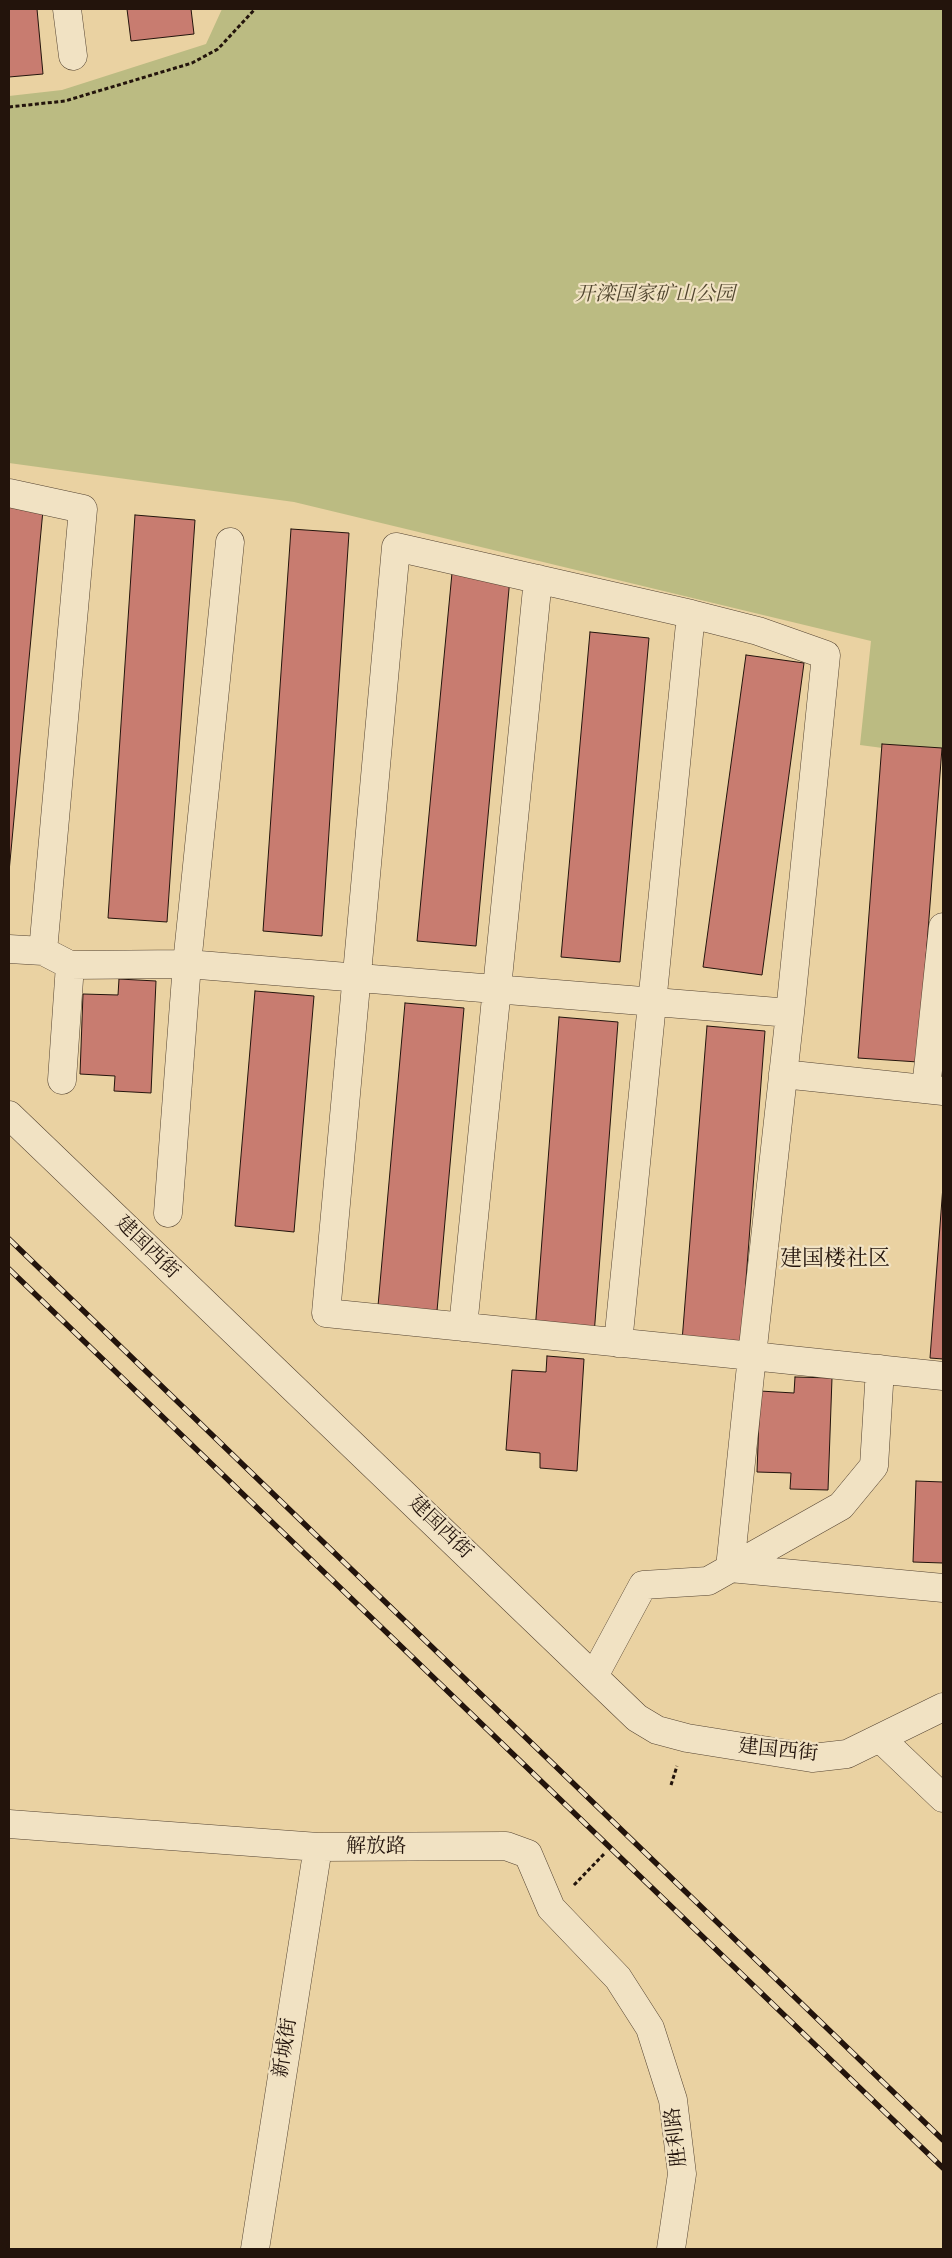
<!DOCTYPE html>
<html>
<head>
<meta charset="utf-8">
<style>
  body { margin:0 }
  #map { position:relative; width:952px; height:2258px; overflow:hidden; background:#ead2a2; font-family:"Libre Bodoni",serif }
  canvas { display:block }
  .frame { position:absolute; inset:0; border:10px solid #23140c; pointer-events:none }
</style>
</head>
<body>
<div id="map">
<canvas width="952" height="2258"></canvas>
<div class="frame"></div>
</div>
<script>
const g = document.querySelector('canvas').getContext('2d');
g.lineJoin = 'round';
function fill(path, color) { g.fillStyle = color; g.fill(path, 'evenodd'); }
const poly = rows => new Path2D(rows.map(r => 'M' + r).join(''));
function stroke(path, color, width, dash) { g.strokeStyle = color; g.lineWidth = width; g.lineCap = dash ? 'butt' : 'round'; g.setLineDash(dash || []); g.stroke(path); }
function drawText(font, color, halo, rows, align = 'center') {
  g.font = font + ' "Libre Bodoni","Noto Serif SC",serif'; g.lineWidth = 4.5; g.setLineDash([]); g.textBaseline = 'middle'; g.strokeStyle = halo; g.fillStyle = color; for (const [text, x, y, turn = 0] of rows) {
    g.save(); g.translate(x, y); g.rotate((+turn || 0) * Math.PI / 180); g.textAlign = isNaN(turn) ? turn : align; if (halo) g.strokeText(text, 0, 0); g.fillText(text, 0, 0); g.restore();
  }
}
const green = poly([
  [222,9,943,9,943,756,860,745,871,641,294,502,9,463,9,96,62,90,206,44]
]);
const building = poly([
  [9,9,37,9,43,74,9,77,9,9],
  [127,9,191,9,194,34,131,41,127,9],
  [9,507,43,510,9,872,9,507],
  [135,515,195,520,167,922,108,918,135,515],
  [291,529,349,533,322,936,263,931,291,529],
  [452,573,510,578,476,946,417,941,452,573],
  [590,632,649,638,620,962,561,957,590,632],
  [746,655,804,663,762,975,703,967,746,655],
  [882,744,942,748,918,1062,858,1058,882,744],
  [119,979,156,981,151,1093,114,1091,115,1076,80,1074,83,994,118,995,119,979],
  [255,991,314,996,294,1232,235,1226,255,991],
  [405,1003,464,1008,436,1322,377,1317,405,1003],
  [559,1017,618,1022,594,1335,535,1331,559,1017],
  [707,1026,765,1031,741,1345,682,1341,707,1026],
  [943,1186,943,1359,930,1358,943,1186],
  [547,1356,584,1359,577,1471,540,1468,540,1453,506,1450,512,1370,546,1372,547,1356],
  [795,1377,832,1378,828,1490,790,1489,791,1473,757,1472,760,1391,794,1393,795,1377],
  [916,1481,943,1482,943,1563,913,1562,916,1481]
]);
const path = poly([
  [9,107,65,101,192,63,218,49,255,9],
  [671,1785,677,1766],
  [574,1885,605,1853]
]);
const minor = poly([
  [67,9,73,56],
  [9,493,83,509,43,951],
  [9,949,43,951,70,965,187,964,790,1013],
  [783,1074,943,1091],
  [62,1080,70,965],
  [926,1089,943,927],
  [9,1115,637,1718,657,1730,687,1738,812,1758,847,1754,943,1707],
  [168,1213,187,964,230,542],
  [463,1327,538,579],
  [618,1343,691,614],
  [943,1376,752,1356,326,1313,396,547,691,614,758,631,826,655,790,1013,752,1356,730,1568,943,1588],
  [594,1676,643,1585,708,1581,841,1506,874,1466,880,1369],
  [881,1739,943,1798],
  [9,1824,318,1847,506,1846,528,1854,551,1908,618,1978,650,2028,673,2100,682,2174,671,2249],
  [255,2249,318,1847]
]);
const rail = poly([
  [9,1239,943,2140],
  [9,1269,943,2168]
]);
const parkNames = [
  ["开滦国家矿山公园",655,295]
];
const streetNames = [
  ["建国西街",147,1248,44],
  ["建国西街",440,1528,44],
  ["建国西街",778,1751,6],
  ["解放路",376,1847],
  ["新城街",286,2048,-81],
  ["胜利路",677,2137,-97]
];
const quarterNames = [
  ["建国楼社区",835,1260]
];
fill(green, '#bbbb82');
fill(building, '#c87c70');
stroke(building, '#23140c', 1);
stroke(minor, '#554432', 29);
stroke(path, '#23140c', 3, [4, 2.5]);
stroke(minor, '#f1e2c3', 28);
stroke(rail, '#23140c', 5.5);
stroke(rail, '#f1e2c3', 4, [11]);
drawText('italic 20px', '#51462f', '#f1e2c3', parkNames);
drawText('20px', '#23140c', '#f1e2c3', streetNames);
drawText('22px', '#23140c', '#f1e2c3', quarterNames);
</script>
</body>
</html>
